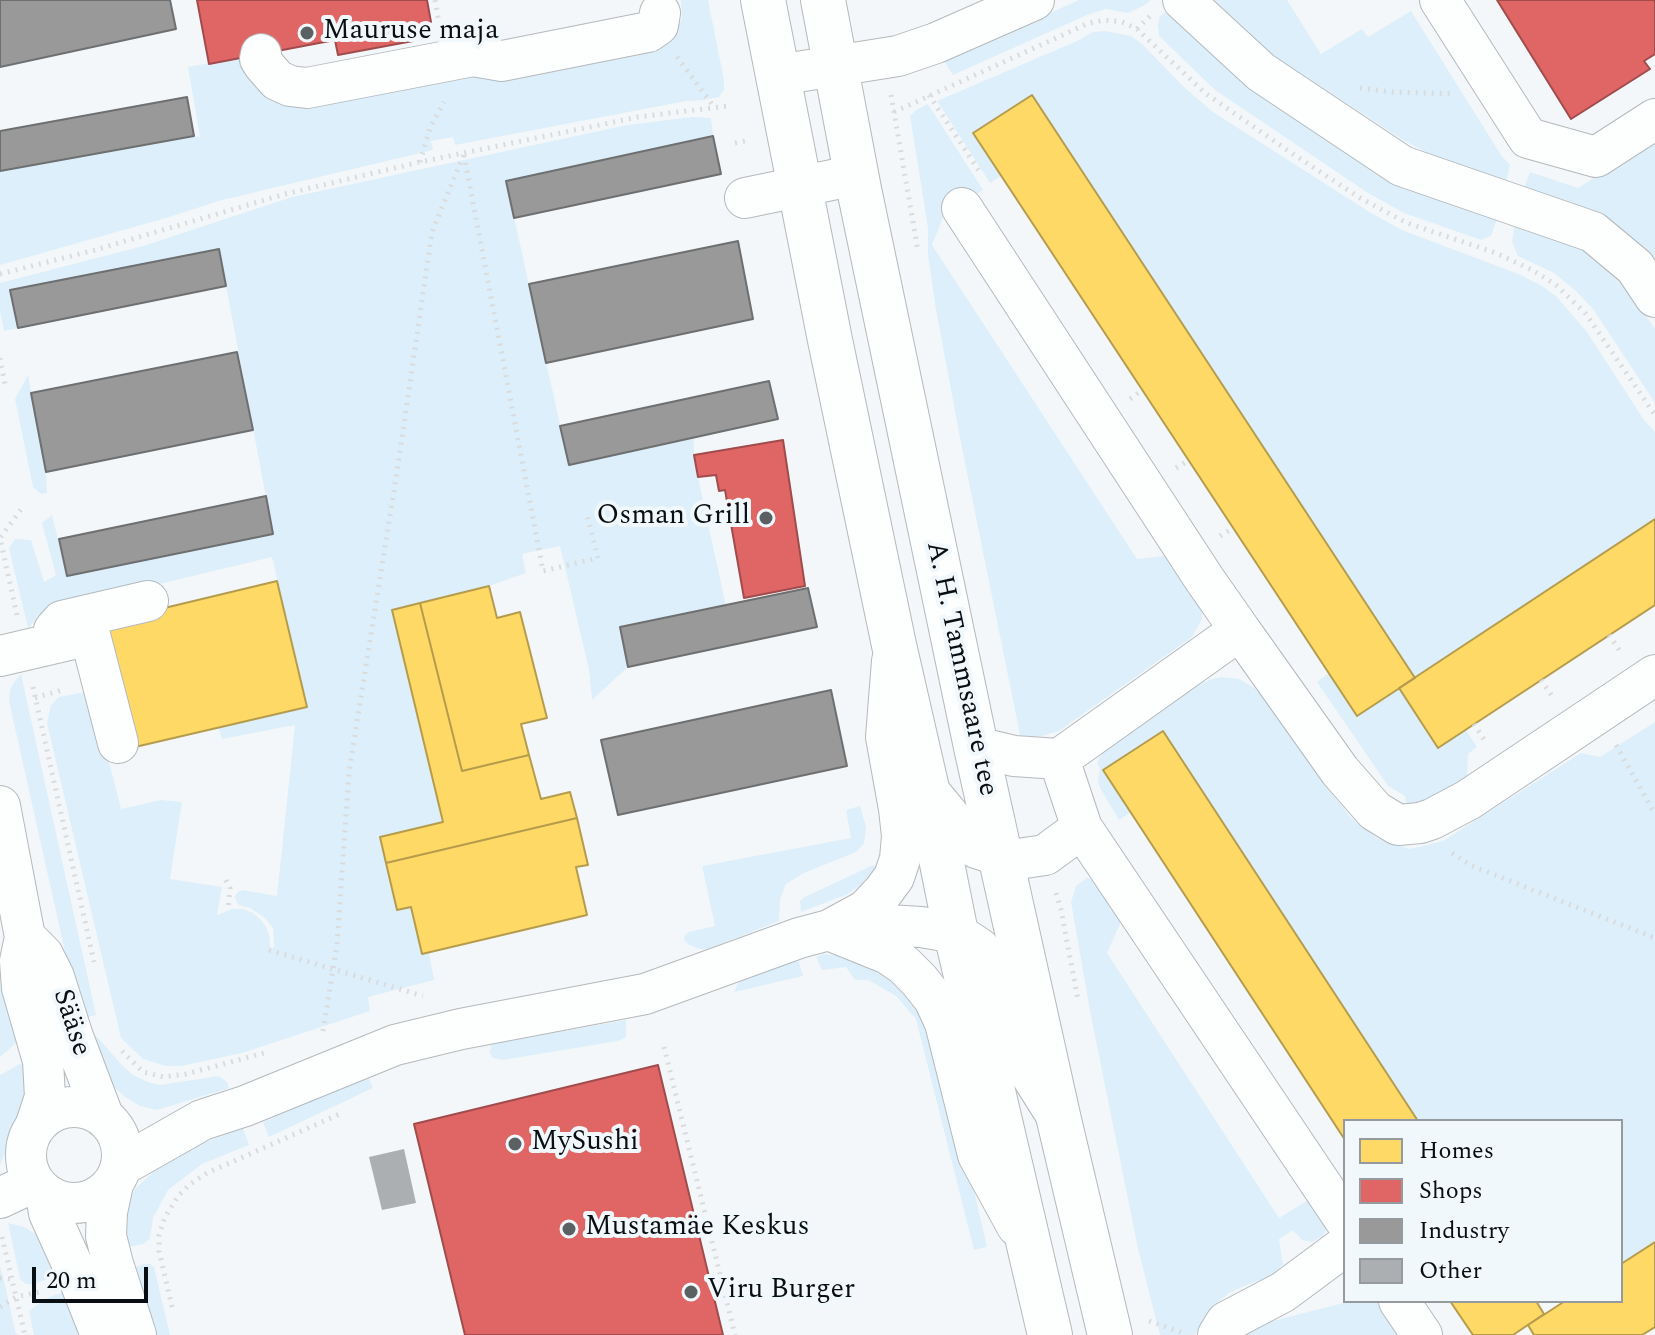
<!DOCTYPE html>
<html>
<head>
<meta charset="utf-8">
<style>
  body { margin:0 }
  #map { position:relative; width:1655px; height:1335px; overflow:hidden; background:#f4f7f9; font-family:Spectral,serif }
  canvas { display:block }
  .legend { position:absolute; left:1343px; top:1119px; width:280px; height:184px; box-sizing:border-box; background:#f1f8fc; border:2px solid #949a9e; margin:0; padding:10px 14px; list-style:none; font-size:24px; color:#090e12 }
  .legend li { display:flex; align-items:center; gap:16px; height:40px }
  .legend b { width:40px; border:2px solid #949a9e }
  .scale { position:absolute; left:32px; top:1267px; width:116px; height:36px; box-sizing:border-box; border:4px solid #090e12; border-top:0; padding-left:10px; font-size:24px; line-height:28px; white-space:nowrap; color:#090e12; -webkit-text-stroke:6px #f1f8fc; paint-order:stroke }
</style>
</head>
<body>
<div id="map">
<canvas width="1655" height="1335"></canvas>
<ul class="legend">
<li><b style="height:22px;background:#ffd966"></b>Homes</li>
<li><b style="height:22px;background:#e06666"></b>Shops</li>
<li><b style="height:22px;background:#999"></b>Industry</li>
<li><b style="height:22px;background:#abafb2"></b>Other</li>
</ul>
<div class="scale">20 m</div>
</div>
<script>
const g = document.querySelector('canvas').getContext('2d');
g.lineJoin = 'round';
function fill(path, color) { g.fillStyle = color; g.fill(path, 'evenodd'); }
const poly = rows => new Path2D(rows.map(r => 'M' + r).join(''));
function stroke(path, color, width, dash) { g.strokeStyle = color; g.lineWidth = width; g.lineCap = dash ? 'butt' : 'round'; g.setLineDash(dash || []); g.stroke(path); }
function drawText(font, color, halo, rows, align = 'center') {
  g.font = font + ' Spectral,serif'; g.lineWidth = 8; g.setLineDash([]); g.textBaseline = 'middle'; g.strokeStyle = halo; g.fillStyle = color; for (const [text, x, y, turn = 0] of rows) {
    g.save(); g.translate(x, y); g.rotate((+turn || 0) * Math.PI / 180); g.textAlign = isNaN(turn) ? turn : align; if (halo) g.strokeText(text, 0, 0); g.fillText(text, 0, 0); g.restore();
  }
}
const green = poly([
  [681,0,708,0,724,80,724,90,719,97,705,100,686,101,455,145,453,137,431,141,433,150,222,200,166,218,0,265,0,171,194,136,200,137,188,67,248,56,254,76,461,77,505,75,674,34,682,19],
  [1079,0,1151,0,1145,5,1128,13,1106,9,1087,15,953,75,944,61],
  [1209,0,1287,0,1321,54,1362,29,1368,37,1411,11,1501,155,1510,165,1506,183,1450,165,1403,140,1276,57,1250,38],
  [1170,9,1498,216,1491,236,1481,240,1404,213,1368,193,1215,90,1159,36,1158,25,1160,16],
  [1105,31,1131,36,1142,44,1185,88,1213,112,1371,213,1402,230,1521,275,1542,286,1556,296,1587,332,1644,420,1655,432,1655,519,1415,678,1032,95,974,133,1001,176,990,183,937,101,1077,41,1093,32],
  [928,104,983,190,944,215,932,245,1137,559,1173,555,1201,603,1202,619,1192,637,1059,731,1042,736,1029,737,1020,735,960,438,936,310,928,255,928,228,910,116,916,110],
  [693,117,711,118,713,136,506,181,569,465,694,438,694,455,698,477,726,606,628,667,592,700,589,670,560,546,522,554,526,573,489,586,392,610,443,822,380,837,411,907,422,953,429,952,434,980,368,997,370,1011,242,1053,181,1066,166,1066,143,1059,121,1038,47,723,51,705,59,697,91,691,121,809,161,800,182,802,170,879,222,887,217,915,232,909,243,909,253,913,261,920,267,929,270,939,270,949,274,947,273,928,265,918,250,908,239,905,236,901,235,896,238,892,242,890,277,896,295,725,222,739,218,727,307,706,272,557,47,611,37,616,34,622,28,628,9,548,15,539,31,540,44,582,56,575,42,523,52,515,67,576,273,534,219,249,11,290,18,328,4,331,0,311,0,283,143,246,292,197,627,125],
  [1655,139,1655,268,1524,188,1530,172,1578,188],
  [1515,221,1576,243,1622,281,1655,329,1655,403,1593,309,1576,291,1554,273,1518,256,1512,242],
  [28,375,46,472,47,493,41,494,33,487,15,399],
  [1329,673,1357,716,1399,688,1438,748,1466,730,1477,747,1468,754,1467,776,1462,784,1418,806,1406,804,1405,796,1388,786,1317,682],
  [21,674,96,1015,80,1019,9,701,10,690,14,682],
  [1221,677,1239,679,1260,691,1317,768,1329,790,1353,820,1377,838,1410,849,1443,841,1581,753,1600,757,1655,722,1655,1242,1621,1264,1621,1121,1418,1121,1163,731,1103,770,1131,812,1119,820,1100,788,1098,782,1100,768,1097,764,1100,756,1107,748,1195,687,1209,680],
  [860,806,866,827,864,844,856,852,804,873,786,884,780,899,779,921,708,949,700,949,689,945,684,940,685,935,689,932,715,926,702,866,851,838,846,810],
  [873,865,878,869,865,882,848,894,801,912,800,901,803,898],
  [1087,878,1100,881,1124,915,1107,953,1279,1218,1313,1197,1327,1219,1326,1230,1323,1236,1312,1242,1302,1240,1293,1230,1279,1239,1283,1264,1274,1274,1265,1279,1249,1284,1229,1293,1218,1302,1201,1324,1195,1335,1160,1335,1138,1249,1090,1011,1071,902,1076,886],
  [0,952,23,1037,0,1057],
  [823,954,855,957,870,962,917,999,946,1070,987,1247,974,1250,916,1019,896,996,868,980,855,980,846,967,822,970,816,957],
  [798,959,803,976,734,992,738,983],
  [626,1020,626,1037,618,1041,503,1060,493,1058,490,1053,491,1044],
  [97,1037,121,1064,133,1075,148,1082,160,1085,219,1076,227,1082,229,1088,157,1110,140,1106,125,1097,113,1086,104,1071,88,1039],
  [29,1059,28,1097,0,1165,0,1075],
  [369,1078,373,1088,269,1137,263,1122,351,1082],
  [243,1128,249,1145,202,1164,168,1190,153,1218,150,1239,143,1244,124,1248,120,1226,128,1200,136,1188,162,1164,185,1150],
  [8,1223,24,1227,43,1238,63,1273,34,1284,26,1284,20,1279],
  [144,1264,150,1264,154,1267,170,1335,148,1335,128,1270],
  [0,1267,5,1285,16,1335,0,1335],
  [71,1289,85,1335,34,1335,29,1311,45,1299],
  [1351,1301,1378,1301,1399,1335,1244,1335,1253,1326]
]);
const homes = poly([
  [1032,95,1415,678,1357,716,973,133,1032,95],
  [1655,519,1655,605,1438,748,1399,688,1655,519],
  [277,581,307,707,135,747,106,622,277,581],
  [489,586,497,618,520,612,547,718,521,724,529,755,462,771,420,603,489,586],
  [420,603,462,771,529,755,541,799,570,792,577,818,386,863,380,837,443,822,392,610,420,603],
  [1163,731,1418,1121,1345,1121,1345,1140,1103,770,1163,731],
  [577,818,588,865,576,867,587,915,422,954,411,907,397,910,386,863,577,818],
  [1655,1242,1655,1327,1642,1335,1534,1335,1528,1325,1565,1301,1621,1301,1621,1264,1655,1242],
  [1450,1301,1536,1301,1544,1314,1513,1335,1473,1335,1450,1301]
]);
const shops = poly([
  [197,0,427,0,431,22,410,26,413,41,338,55,335,40,209,64,197,0],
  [1497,0,1655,0,1655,54,1644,61,1650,69,1571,119,1497,0],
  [783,440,805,586,744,598,725,490,719,491,716,475,698,477,694,455,783,440],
  [658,1065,723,1335,465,1335,414,1124,658,1065]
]);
const industry = poly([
  [0,0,170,0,176,29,0,67,0,0],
  [187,97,194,136,0,171,0,131,187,97],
  [713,136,721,174,514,218,506,181,713,136],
  [738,241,753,319,546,363,529,284,738,241],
  [219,249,226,286,18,328,10,290,219,249],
  [237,352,253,430,46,472,31,393,237,352],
  [769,381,778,419,569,465,560,426,769,381],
  [266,496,273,534,67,576,59,539,266,496],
  [808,588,817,627,628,667,620,627,808,588],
  [831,690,847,766,618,815,601,740,831,690]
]);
const building = poly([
  [404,1149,416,1203,382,1210,369,1157]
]);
const path = poly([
  [435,0,439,23],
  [1137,29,1150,16],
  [677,57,714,107],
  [1360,88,1392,92,1454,94],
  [891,95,918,251],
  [929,95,979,171],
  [894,112,1089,23,1105,20,1122,22,1137,29,1205,93,1287,150,1360,198,1407,223,1496,253,1532,270,1556,285,1586,314,1655,415],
  [735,143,749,140],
  [464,155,543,571,598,558,587,515],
  [420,162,430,128,444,102],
  [0,274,95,250,285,194,420,162,638,117,728,106],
  [0,358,5,384],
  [1130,399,1142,390],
  [1176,468,1188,461],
  [1220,536,1233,528],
  [17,615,0,538,22,508],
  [1609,635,1620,651],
  [1541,680,1552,696],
  [33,687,94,962],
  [35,698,65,689],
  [1474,724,1487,744],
  [1616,745,1655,814],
  [1452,853,1472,866,1655,938],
  [226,880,230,888,228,910],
  [1056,893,1061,910,1078,1000],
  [269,950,423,996],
  [323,1031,337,945,349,772,397,472,432,232,464,154],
  [664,1047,735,1335],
  [122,1051,143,1072,164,1077,186,1074,264,1053],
  [2,1237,25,1335],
  [0,1278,12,1279],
  [0,1307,16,1297,44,1291],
  [172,1307,159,1251,159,1235,165,1217,179,1195,189,1185,207,1173,342,1113],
  [1149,1321,1181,1332]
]);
const minor = poly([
  [1183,0,1261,72,1402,166,1593,232,1635,267,1655,297],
  [1440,0,1528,138,1596,157,1655,119],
  [261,54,260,59,264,65,277,80,290,86,307,88,473,56,502,61,648,32,658,25,660,13],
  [778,75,898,56,936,43,1034,0],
  [745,198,856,175],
  [962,208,1205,580,1240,630],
  [54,630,62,621,148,601],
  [0,656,90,635,118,743],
  [976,747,1014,756,1059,759],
  [927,789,976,848,1001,856,1018,859,1045,855,1082,828],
  [0,806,25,937,20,961,22,988,43,1061,45,1097,35,1127],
  [833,928,866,910,883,892,894,877,900,859,902,836,899,809,886,737,892,661],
  [836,933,888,954,904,965,919,980,934,999,945,1023,978,1155,1017,1226],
  [25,937,43,955,54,977,72,1034,103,1116],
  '26 1155a48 48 0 1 1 96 0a48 48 0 1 1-96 0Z',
  [121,1166,202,1120,245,1106,395,1045,461,1029,645,994,799,938,829,930,888,925,921,927,956,933,979,948,995,974,1011,1043,1053,1110],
  [113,1184,107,1212,106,1236,113,1264,136,1335],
  [46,1195,49,1213,78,1277,101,1335],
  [0,1198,34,1182],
  [1345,1220,1082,828,1059,759,1240,630,1340,771,1375,811,1398,825,1420,823,1432,819,1468,800,1655,675],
  [1399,1301,1422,1335],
  [1218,1335,1226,1322,1283,1292,1345,1246]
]);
const major = poly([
  [763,0,830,340,894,645,927,789,956,933,1050,1335],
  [823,0,859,189,976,747,1059,1120,1110,1335]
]);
const markers = [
  [307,33,8,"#5b6063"],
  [766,518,8,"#5b6063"],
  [515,1144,8,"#5b6063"],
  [569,1229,8,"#5b6063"],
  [691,1292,8,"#5b6063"]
];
const poiNames = [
  ["Mauruse maja",323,33],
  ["Osman Grill",750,518,"right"],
  ["MySushi",531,1144],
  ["Mustamäe Keskus",585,1229],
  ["Viru Burger",707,1292]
];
const streetNames = [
  ["A. H. Tammsaare tee",960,669,78],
  ["Sääse",70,1023,72]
];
fill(green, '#ddeffa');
fill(homes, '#ffd966');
stroke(homes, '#b59c4d', 2);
fill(shops, '#e06666');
stroke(shops, '#a04c4d', 2);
fill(industry, '#999');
stroke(industry, '#6e6f70', 2);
fill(building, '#abafb2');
stroke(minor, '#b5b9bc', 42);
stroke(major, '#b5b9bc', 46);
stroke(path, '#dadbdc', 5, [2, 6]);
stroke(minor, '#fdfefe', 40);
stroke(major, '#fdfefe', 44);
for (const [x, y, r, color] of markers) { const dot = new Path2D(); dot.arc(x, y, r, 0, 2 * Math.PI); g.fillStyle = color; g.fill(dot); stroke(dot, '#f1f8fc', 3); }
drawText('28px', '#090e12', '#f1f8fc', poiNames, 'left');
drawText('28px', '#090e12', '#f1f8fc', streetNames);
</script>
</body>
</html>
